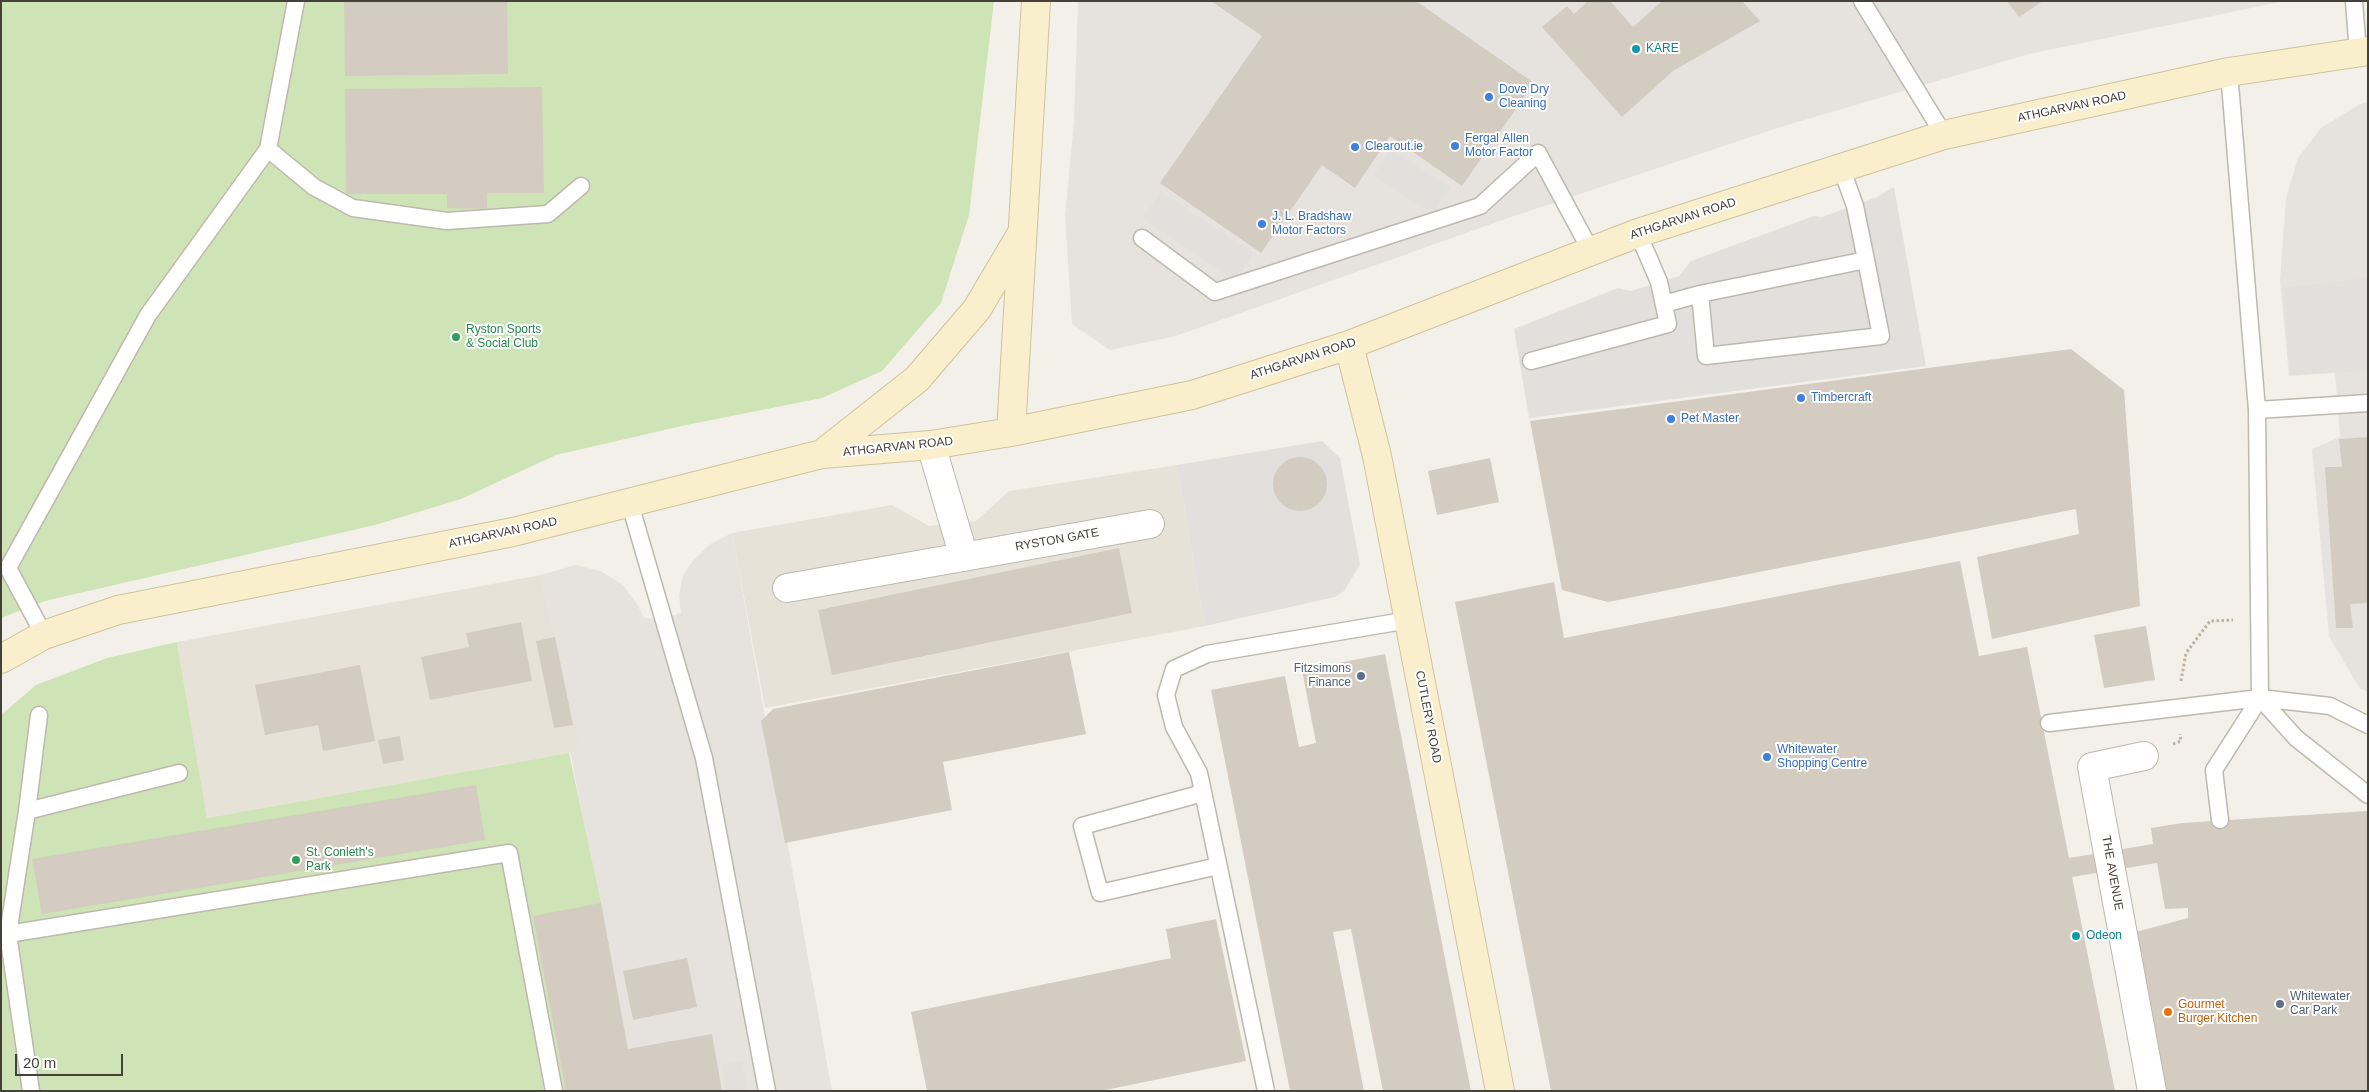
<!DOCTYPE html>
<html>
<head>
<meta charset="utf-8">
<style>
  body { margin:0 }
  #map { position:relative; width:2369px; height:1092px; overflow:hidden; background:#f3f0e9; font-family:Helvetica,sans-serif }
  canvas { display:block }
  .frame { position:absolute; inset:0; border:2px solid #464138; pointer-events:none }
  .scale { position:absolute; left:15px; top:1054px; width:108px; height:22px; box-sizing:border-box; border:2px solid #464138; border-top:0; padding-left:6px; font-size:15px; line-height:18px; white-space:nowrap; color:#464138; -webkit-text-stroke:4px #fff; paint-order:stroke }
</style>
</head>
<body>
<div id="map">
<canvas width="2369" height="1092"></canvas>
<div class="frame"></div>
<div class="scale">20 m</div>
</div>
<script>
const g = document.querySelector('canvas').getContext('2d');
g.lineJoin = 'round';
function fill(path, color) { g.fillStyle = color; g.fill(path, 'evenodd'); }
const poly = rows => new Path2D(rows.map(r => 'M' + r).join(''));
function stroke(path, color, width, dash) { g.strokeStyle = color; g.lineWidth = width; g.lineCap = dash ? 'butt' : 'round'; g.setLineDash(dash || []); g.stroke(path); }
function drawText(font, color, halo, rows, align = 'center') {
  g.font = font + ' Helvetica,sans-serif'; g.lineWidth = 4; g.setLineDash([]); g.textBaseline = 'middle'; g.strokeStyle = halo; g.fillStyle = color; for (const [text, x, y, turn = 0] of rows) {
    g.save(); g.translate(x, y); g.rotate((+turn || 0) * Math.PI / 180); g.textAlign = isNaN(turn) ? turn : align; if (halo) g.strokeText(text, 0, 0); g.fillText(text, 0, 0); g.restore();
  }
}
const residential = poly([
  [1177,465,1205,626,765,708,732,533,892,505,929,526,976,521,1009,491],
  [541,575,581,748,569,753,207,818,177,642]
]);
const industrial = poly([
  [1078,1,2285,1,2029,54,1777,128,1511,217,1176,336,1110,350,1072,324,1065,216,1074,121],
  [2368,102,2368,692,2360,689,2329,636,2312,449,2340,437,2335,373,2289,376,2280,280,2286,198,2298,158,2321,128,2360,104],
  [732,533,832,1091,636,1091,570,751,580,747,541,575,575,565,601,571,623,585,637,604,644,618,662,619,681,613,679,596,683,575,691,563,710,544]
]);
const green = poly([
  [1,1,994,1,969,215,941,303,882,371,822,398,686,425,556,455,461,499,375,525,45,601,1,618],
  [177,642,207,818,569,753,601,903,635,1091,1,1091,1,715,36,685,107,658]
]);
const parking = poly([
  [1391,149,1450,188,1433,214,1374,175],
  [1894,187,1926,366,1529,418,1514,329,1618,288,1631,291,1679,276,1691,261,1814,216,1822,217,1877,197],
  [1161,191,1253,253,1235,280,1143,218],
  [2368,278,2368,371,2290,375,2283,288],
  [1322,441,1340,458,1360,565,1344,591,1335,597,1205,626,1177,465],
  [742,1061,748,1091,726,1091,722,1065]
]);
const building = poly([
  [344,1,507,1,508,74,345,76],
  [1211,1,1416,1,1534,83,1462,186,1390,136,1355,188,1322,165,1261,253,1160,183,1262,36],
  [1588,1,1610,1,1633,27,1662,1,1742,1,1760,21,1673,71,1622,117,1542,27,1567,6,1574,14],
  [2007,1,2043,1,2019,17],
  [542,87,544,193,487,193,487,209,447,208,447,194,346,194,345,89],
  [2071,349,2124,390,2140,606,1992,639,1977,557,2079,534,2076,509,1608,602,1562,590,1530,421],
  [2368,437,2368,603,2350,604,2353,628,2336,628,2325,467,2342,467,2339,439],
  '1273 484a27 27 0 1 1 54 0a27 27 0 1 1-54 0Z',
  [1490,458,1499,502,1437,515,1428,471],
  [1119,548,1132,613,832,675,818,610],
  [1960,561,1979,656,2027,647,2069,858,2153,844,2151,828,2182,823,2368,811,2368,1091,2156,1091,2128,934,2188,918,2188,908,2165,909,2157,863,2072,877,2115,1091,1551,1091,1455,602,1554,582,1564,638],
  [521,622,532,681,430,700,421,657,469,647,466,633],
  [2146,626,2155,680,2104,688,2094,635],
  [555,637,573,725,554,728,536,641],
  [1069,652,1086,734,943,762,952,810,785,843,761,721,773,709],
  [1385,654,1471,1091,1383,1091,1351,929,1333,932,1364,1091,1290,1091,1211,690,1285,676,1299,747,1316,743,1302,670],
  [360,665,375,741,323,751,318,725,265,735,255,685],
  [400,736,404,760,383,764,378,740],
  [476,785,485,840,42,914,32,859],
  [601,903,628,1049,712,1034,722,1091,566,1091,533,916],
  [1216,919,1246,1061,1101,1091,927,1091,911,1012,1171,958,1166,929],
  [687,958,697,1007,633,1020,623,971]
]);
const path = poly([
  [2181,681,2186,653,2210,621,2233,620],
  [2173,744,2181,741,2180,734]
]);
const lane = poly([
  [1862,1,1944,135],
  [2354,1,2358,53],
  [268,149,314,187,353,208,447,221,548,214,581,186],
  [1841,167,1855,206,1866,260,1881,336,1706,356,1700,294,1866,260],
  [1142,238,1215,292,1480,206,1538,153,1591,251],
  [1664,304,1700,294],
  [1531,361,1668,324,1659,282,1638,233],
  [2257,410,2368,403],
  [630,504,704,758,767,1091],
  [44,635,8,568,148,315,268,149,296,1],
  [2260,698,2296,738,2368,795],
  [2049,723,2260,698,2330,706,2368,725],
  [1203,793,1082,826,1100,893,1218,866],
  [27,811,39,715],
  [2220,820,2214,770,2260,698,2257,410,2229,72],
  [8,934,27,811,179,773],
  [31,1091,8,934,509,853,554,1091],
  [1266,1091,1199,773,1174,727,1166,695,1174,669,1207,654,1409,620]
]);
const street = poly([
  [931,445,964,557],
  [787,588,1150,524],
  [2144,756,2092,767,2152,1091]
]);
const secondary = poly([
  [1349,345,1377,456,1500,1091],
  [1011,432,1036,1],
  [822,454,917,379,977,309,1022,233],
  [1,659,44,635,118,610,513,532,822,454,931,445,1011,432,1192,395,1349,345,1638,233,1944,135,2229,72,2368,51]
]);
const markers = [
  [1636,49,5,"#0f9aa8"],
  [1489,97,5,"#3f7fe0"],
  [1455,146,5,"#3f7fe0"],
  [1355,147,5,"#3f7fe0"],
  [1262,224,5,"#3f7fe0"],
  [456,337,5,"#2e9e5b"],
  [1801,398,5,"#3f7fe0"],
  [1671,419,5,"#3f7fe0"],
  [1361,676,5,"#5c6f8a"],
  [1767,757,5,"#3f7fe0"],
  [296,860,5,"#2e9e5b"],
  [2076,936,5,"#0f9aa8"],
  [2280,1004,5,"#5c6f8a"],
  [2168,1012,5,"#e8710a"]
];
const cultureNames = [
  ["KARE",1646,49],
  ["Odeon",2086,936]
];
const shopNames = [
  ["Dove Dry",1499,90],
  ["Cleaning",1499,104],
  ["Fergal Allen",1465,139],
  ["Motor Factor",1465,153],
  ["Clearout.ie",1365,147],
  ["J. L. Bradshaw",1272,217],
  ["Motor Factors",1272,231],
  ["Timbercraft",1811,398],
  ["Pet Master",1681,419],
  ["Whitewater",1777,750],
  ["Shopping Centre",1777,764]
];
const streetNames = [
  ["ATHGARVAN ROAD",2072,107,-12],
  ["ATHGARVAN ROAD",1683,219,-18],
  ["ATHGARVAN ROAD",1303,359,-18],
  ["ATHGARVAN ROAD",898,447,-6],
  ["ATHGARVAN ROAD",503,533,-12],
  ["RYSTON GATE",1057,540,-10],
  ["CUTLERY ROAD",1428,717,79],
  ["THE AVENUE",2112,873,80]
];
const leisureNames = [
  ["Ryston Sports",466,330],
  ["& Social Club",466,344],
  ["St. Conleth's",306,853],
  ["Park",306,867]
];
const serviceNames = [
  ["Fitzsimons",1351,669],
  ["Finance",1351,683],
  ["Whitewater",2290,997,"left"],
  ["Car Park",2290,1011,"left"]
];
const foodNames = [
  ["Gourmet",2178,1005],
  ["Burger Kitchen",2178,1019]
];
fill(residential, '#e7e2d8');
fill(industrial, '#e6e2de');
fill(green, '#cfe4b6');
fill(parking, '#e2e0dd');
fill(building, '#d4ccc0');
stroke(lane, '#beb8ad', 19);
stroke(street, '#beb8ad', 30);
stroke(secondary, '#cfc29d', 30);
stroke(path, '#beb39f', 3, [2.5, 2.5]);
stroke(lane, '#fff', 16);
stroke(street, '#fff', 28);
stroke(secondary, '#faefcc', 28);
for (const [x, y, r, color] of markers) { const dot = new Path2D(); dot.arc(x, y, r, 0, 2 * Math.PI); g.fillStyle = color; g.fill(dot); stroke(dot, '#fff', 2); }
drawText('12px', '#0d838f', '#fff', cultureNames, 'left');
drawText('12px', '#366cbe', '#fff', shopNames, 'left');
drawText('12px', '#464138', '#fff', streetNames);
drawText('12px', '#27864d', '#fff', leisureNames, 'left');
drawText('12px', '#4e5e75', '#fff', serviceNames, 'right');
drawText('12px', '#c56008', '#fff', foodNames, 'left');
</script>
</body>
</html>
